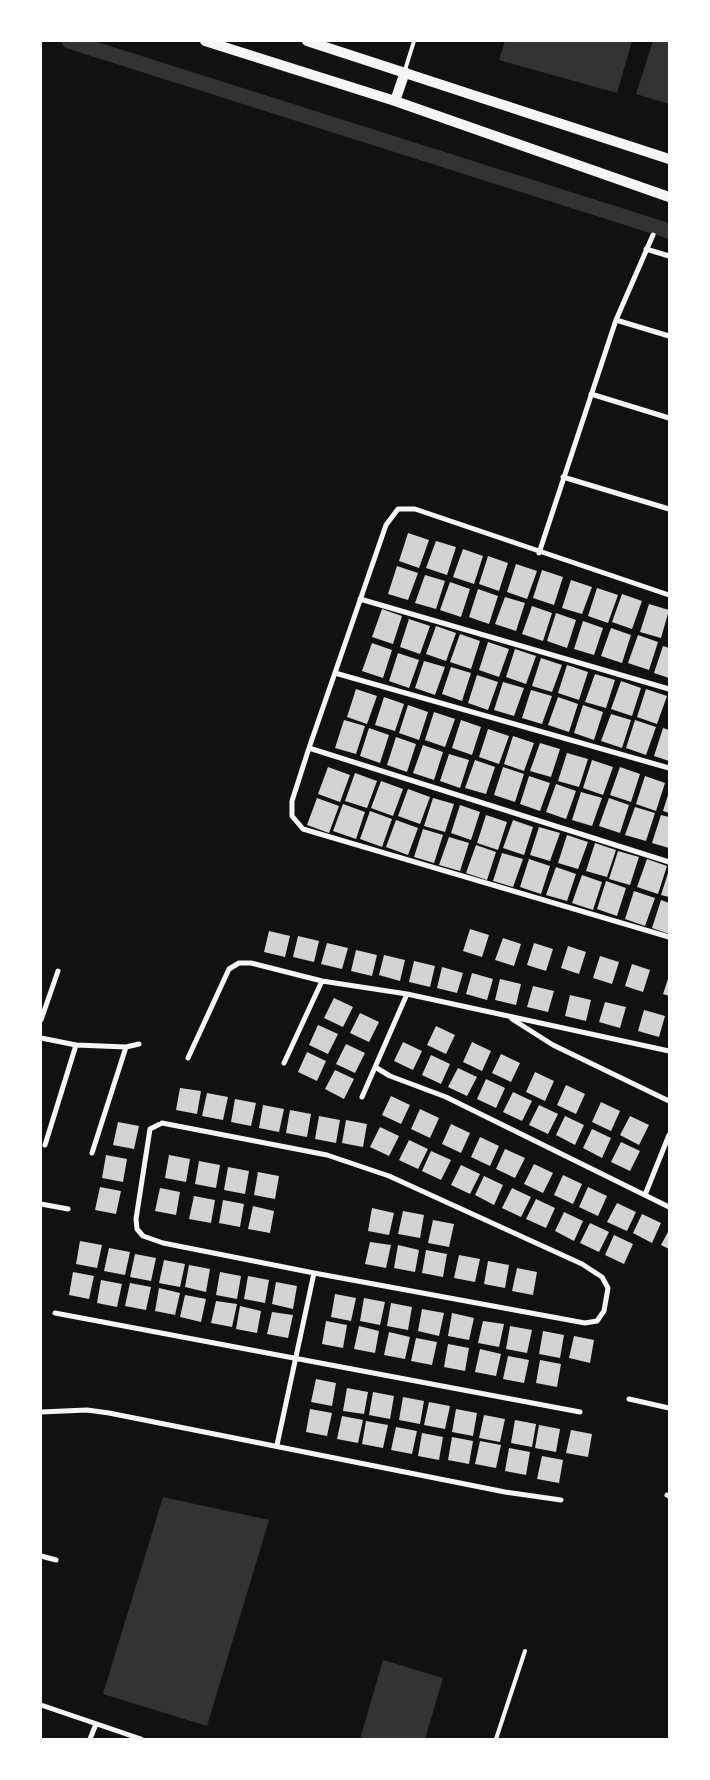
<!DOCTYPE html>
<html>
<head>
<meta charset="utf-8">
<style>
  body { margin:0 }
  #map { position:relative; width:710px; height:1780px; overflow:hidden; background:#111; font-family:"PT Serif",serif }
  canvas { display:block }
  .frame { position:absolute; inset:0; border:42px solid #fff; pointer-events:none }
</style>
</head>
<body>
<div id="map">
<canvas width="710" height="1780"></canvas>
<div class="frame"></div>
</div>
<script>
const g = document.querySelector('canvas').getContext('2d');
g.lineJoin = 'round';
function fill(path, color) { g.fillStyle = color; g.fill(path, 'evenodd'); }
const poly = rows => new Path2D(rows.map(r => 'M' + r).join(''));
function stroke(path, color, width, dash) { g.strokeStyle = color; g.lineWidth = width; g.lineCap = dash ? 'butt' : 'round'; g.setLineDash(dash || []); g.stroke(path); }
const water = poly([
  [505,41,632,41,617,93,499,60],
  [653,41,669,41,669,104,636,94],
  [163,1497,269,1520,207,1726,103,1694],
  [383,1660,443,1678,425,1739,360,1739]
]);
const canal = poly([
  [69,41,669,231]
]);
const building = poly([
  [408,533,429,540,419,568,399,561],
  [436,541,456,547,447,575,426,568],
  [463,549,483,556,474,584,453,577],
  [488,556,508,563,499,591,479,584],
  [516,564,537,571,527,599,507,592],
  [397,566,418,573,408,600,388,594],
  [542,570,563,577,554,605,533,598],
  [425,575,445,581,436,609,415,603],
  [571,580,592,587,582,614,562,608],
  [450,582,470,589,461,617,440,610],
  [597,588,618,595,608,623,588,616],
  [478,589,498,596,489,624,469,617],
  [622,594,642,601,632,629,612,622],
  [505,597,525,603,516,631,495,624],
  [649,604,669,610,661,638,640,632],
  [532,606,552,613,543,641,522,634],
  [382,609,402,616,393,644,372,637],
  [556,613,576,620,567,648,547,641],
  [409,619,430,626,420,654,400,647],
  [583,621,603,628,594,655,574,649],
  [436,626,456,633,446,661,426,654],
  [611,628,631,635,622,663,601,656],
  [460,634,480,641,471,669,450,662],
  [638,635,658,642,649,670,628,663],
  [488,642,509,649,499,677,479,670],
  [372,643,392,650,383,678,362,671],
  [663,646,669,648,669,678,654,673],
  [515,649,536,656,526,684,506,677],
  [398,653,419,660,409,688,389,681],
  [541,658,562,665,552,692,532,686],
  [424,661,445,667,435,695,415,688],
  [567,665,588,672,579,700,558,693],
  [451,667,471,673,462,701,442,694],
  [595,674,615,680,606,708,585,702],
  [477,675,498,682,488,710,468,703],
  [621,681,641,688,632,716,611,709],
  [503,682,524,688,514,716,494,710],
  [356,689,377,696,367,724,347,717],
  [646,689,667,696,657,724,637,717],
  [531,690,552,696,542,724,522,718],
  [384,697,404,704,395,731,375,725],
  [558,697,578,704,569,732,548,725],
  [408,705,428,712,419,740,399,733],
  [583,705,603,712,594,740,574,733],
  [434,712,455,719,445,747,425,740],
  [611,714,631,720,622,748,601,741],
  [344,720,365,726,356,754,335,748],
  [461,720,481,727,472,755,452,748],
  [635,720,656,727,646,755,626,748],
  [369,728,389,735,380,763,360,756],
  [663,728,669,730,669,761,654,756],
  [488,729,509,736,499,764,479,757],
  [513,736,534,743,524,771,504,764],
  [396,737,416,744,407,772,387,765],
  [540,743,560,749,551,777,530,771],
  [423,745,443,752,434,780,413,773],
  [567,753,588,759,579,787,558,781],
  [449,754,469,760,460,788,440,781],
  [475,760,495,767,486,794,465,788],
  [592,760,613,767,603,795,583,788],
  [328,767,350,775,340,802,318,794],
  [503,767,524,774,515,802,494,795],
  [620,767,640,774,631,802,610,795],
  [355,773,377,781,367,808,345,801],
  [529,776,550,783,540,811,520,804],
  [645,776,665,783,656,811,636,804],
  [381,781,403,789,393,816,371,808],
  [556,784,576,791,566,819,546,812],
  [408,789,430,797,420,824,398,816],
  [581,792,602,798,592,826,572,820],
  [668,795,669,795,669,813,663,811],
  [317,798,339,806,329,833,307,825],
  [433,798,454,804,445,832,424,826],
  [609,798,629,805,620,833,599,826],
  [343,804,365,812,356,839,333,831],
  [460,805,480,812,471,840,451,833],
  [635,807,655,813,646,841,625,835],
  [370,811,392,819,382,847,360,839],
  [486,815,507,822,498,850,477,843],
  [661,815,669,817,669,848,652,843],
  [396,820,418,828,408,855,386,847],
  [513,820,533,827,524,855,503,848],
  [539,827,560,833,550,861,530,855],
  [423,829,443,835,434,863,414,857],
  [567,835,588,842,578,869,558,863],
  [449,837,469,843,460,871,439,865],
  [595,843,616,850,607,877,586,871],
  [476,845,496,852,487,880,466,873],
  [618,851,639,857,630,885,609,879],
  [502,853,523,859,513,887,493,881],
  [529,859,550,866,541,894,520,887],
  [647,859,667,866,658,894,637,887],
  [556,867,576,874,567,901,546,895],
  [668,873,669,874,669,897,661,895],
  [582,875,602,882,593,910,572,903],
  [606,881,626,888,617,916,597,909],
  [634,891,655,898,645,926,625,919],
  [661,900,669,903,669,934,652,928],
  [470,929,489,935,482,957,463,951],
  [269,931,290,936,285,957,264,952],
  [298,936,319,941,314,962,293,957],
  [503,938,521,944,514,966,495,960],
  [327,943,348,948,342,969,321,964],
  [534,943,553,949,546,971,527,965],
  [568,946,586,952,579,974,561,968],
  [356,950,377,955,372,976,351,971],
  [384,955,405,960,400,981,379,975],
  [600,956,619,962,612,984,593,978],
  [414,961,435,966,430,987,409,982],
  [632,964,650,970,643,992,625,986],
  [442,967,463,973,457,993,437,988],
  [472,973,493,979,487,1000,466,994],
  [500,979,521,984,516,1005,495,1000],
  [668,979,669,979,669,996,663,994],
  [533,986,554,991,548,1012,527,1007],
  [570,995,591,1000,586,1021,565,1016],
  [334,998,353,1007,343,1027,324,1018],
  [605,1002,626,1007,620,1028,599,1022],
  [644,1010,665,1016,659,1037,638,1031],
  [360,1013,379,1022,369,1042,350,1033],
  [318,1025,338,1034,328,1054,309,1045],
  [436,1026,455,1035,446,1054,427,1045],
  [403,1042,422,1051,413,1070,394,1061],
  [472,1042,491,1051,482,1071,463,1062],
  [346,1044,365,1053,355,1073,336,1064],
  [307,1052,326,1061,317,1081,298,1072],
  [501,1054,520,1063,511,1082,492,1073],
  [431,1055,450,1064,441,1084,422,1075],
  [458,1068,477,1077,467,1096,448,1087],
  [335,1070,354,1079,344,1099,325,1089],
  [535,1072,554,1081,545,1101,526,1092],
  [486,1079,505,1088,496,1108,477,1099],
  [566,1085,585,1094,576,1114,557,1105],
  [180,1088,201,1091,197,1114,176,1110],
  [513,1092,532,1101,522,1121,503,1112],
  [207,1093,228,1097,223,1120,202,1116],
  [391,1096,410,1105,401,1124,382,1115],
  [235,1099,256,1103,251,1126,231,1122],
  [601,1102,620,1111,611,1131,592,1122],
  [263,1105,284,1109,279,1132,259,1128],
  [539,1105,558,1114,548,1134,529,1125],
  [420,1109,439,1118,430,1138,411,1129],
  [290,1110,311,1114,307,1137,286,1133],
  [319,1116,340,1120,336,1143,315,1139],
  [565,1116,584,1125,575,1145,556,1135],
  [630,1116,649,1125,639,1145,620,1135],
  [346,1120,367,1124,363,1147,342,1143],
  [118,1122,139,1126,134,1149,113,1145],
  [451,1124,470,1133,461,1153,442,1144],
  [380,1127,399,1136,389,1156,370,1147],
  [592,1129,611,1138,602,1158,583,1148],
  [480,1137,499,1146,490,1166,471,1157],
  [409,1140,428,1149,418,1169,399,1160],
  [621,1142,640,1151,630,1171,611,1162],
  [505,1149,525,1158,515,1178,496,1169],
  [431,1151,451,1160,441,1180,422,1171],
  [106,1155,127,1159,123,1182,102,1178],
  [169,1155,190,1159,186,1182,165,1178],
  [199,1161,220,1165,216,1188,195,1184],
  [534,1164,553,1173,543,1193,524,1184],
  [461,1165,480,1174,470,1194,451,1185],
  [228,1167,249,1171,245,1194,224,1190],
  [258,1172,279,1176,275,1199,254,1195],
  [563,1175,582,1184,573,1204,554,1195],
  [484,1176,503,1185,494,1205,475,1195],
  [100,1187,121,1191,116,1214,95,1210],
  [588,1187,607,1196,598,1216,579,1207],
  [160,1188,180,1192,176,1215,155,1211],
  [512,1188,531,1197,521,1217,502,1208],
  [194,1196,215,1200,211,1223,189,1219],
  [536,1199,555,1208,546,1228,526,1219],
  [223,1200,244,1204,240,1227,219,1223],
  [617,1203,636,1212,627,1231,607,1222],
  [253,1206,274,1211,270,1233,248,1229],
  [372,1208,394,1213,389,1235,368,1231],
  [403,1211,424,1215,420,1238,398,1234],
  [564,1212,583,1221,574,1241,555,1231],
  [642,1214,661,1223,652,1243,633,1233],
  [433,1220,454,1224,449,1247,428,1243],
  [590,1223,609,1232,599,1252,580,1243],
  [669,1230,669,1249,661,1245],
  [614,1235,633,1244,624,1264,605,1255],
  [80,1241,102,1245,97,1268,76,1264],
  [370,1242,391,1245,386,1268,365,1264],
  [398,1245,419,1250,415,1272,394,1268],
  [109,1248,130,1252,125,1275,104,1271],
  [426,1250,447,1254,443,1277,422,1273],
  [135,1254,156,1258,151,1281,130,1277],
  [459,1255,480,1259,475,1282,454,1278],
  [164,1260,185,1264,180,1287,159,1283],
  [488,1261,509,1265,505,1288,484,1284],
  [189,1265,210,1269,206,1292,185,1287],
  [517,1268,537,1272,533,1295,512,1291],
  [73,1272,94,1276,89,1299,69,1295],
  [220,1272,241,1276,237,1299,216,1295],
  [248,1276,269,1280,265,1303,244,1299],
  [101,1280,122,1284,117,1307,97,1303],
  [276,1282,297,1286,293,1309,272,1304],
  [130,1283,151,1287,146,1310,125,1306],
  [159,1288,180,1293,175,1315,155,1311],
  [335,1294,356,1298,351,1321,331,1317],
  [185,1295,206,1299,201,1322,180,1317],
  [364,1298,385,1302,380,1325,360,1321],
  [216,1301,237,1304,232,1327,211,1323],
  [391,1303,412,1307,408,1330,387,1326],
  [240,1306,261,1311,257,1333,236,1329],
  [422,1309,444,1313,439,1336,418,1331],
  [272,1312,293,1315,288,1338,267,1334],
  [452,1313,474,1318,469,1340,448,1336],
  [326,1321,347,1325,343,1348,322,1344],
  [483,1321,504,1324,499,1347,478,1343],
  [359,1326,379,1331,375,1353,354,1349],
  [510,1326,532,1330,527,1353,506,1349],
  [543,1331,564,1335,560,1358,539,1354],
  [389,1332,410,1337,405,1359,384,1355],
  [574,1336,594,1340,590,1363,569,1358],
  [416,1338,437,1342,432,1365,411,1361],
  [448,1344,469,1348,465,1371,444,1367],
  [480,1349,501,1354,496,1376,475,1372],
  [508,1356,529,1360,524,1383,503,1379],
  [540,1360,561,1364,557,1387,536,1383],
  [316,1379,336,1383,332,1406,311,1402],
  [347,1388,368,1392,364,1414,343,1411],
  [373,1392,394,1396,390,1419,369,1415],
  [403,1397,424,1401,420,1424,399,1420],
  [429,1402,450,1406,445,1429,424,1425],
  [310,1409,332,1413,327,1436,306,1432],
  [456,1409,477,1413,473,1436,452,1432],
  [484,1415,505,1419,500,1442,479,1438],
  [342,1416,363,1420,358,1443,337,1439],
  [515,1420,536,1424,532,1447,511,1443],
  [366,1421,388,1425,383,1448,362,1444],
  [539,1425,560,1429,556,1452,535,1448],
  [396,1427,417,1431,412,1454,391,1450],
  [571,1430,592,1434,588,1457,566,1453],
  [422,1433,443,1437,439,1460,418,1456],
  [452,1437,473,1441,469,1464,448,1460],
  [480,1441,501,1445,496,1468,475,1464],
  [509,1448,530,1452,526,1475,505,1471],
  [542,1456,563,1460,559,1483,537,1479]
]);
const service = poly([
  [405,70,414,41],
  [496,1739,525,1651]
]);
const minor = poly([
  [646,249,669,256],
  [616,320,669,336],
  [591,394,669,418],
  [563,477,669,509],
  [539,553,616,320,653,235],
  [669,595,415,509,398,509,386,525,309,748,292,801,292,816,303,829,669,937],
  [360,599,669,689],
  [335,673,669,768],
  [309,748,669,862],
  [512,1019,553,1045,669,1101],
  [41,1020,58,971],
  [41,1038,76,1045,126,1047,139,1044],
  [188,1058,229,969,239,963,251,963,322,981,407,994,669,1051],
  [284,1063,322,981],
  [375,1067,390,1076,446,1097,669,1207],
  [362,1097,407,994],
  [162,1123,327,1155,389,1176,582,1264,602,1277,608,1288,604,1311,597,1321,585,1323,314,1273,163,1243,143,1236,137,1229,136,1219,150,1129,162,1123],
  [45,1145,76,1045],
  [92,1153,126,1047],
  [645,1195,669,1135],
  [41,1204,68,1209],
  [55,1313,580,1412],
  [629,1399,669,1408],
  [41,1412,87,1410,109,1413,505,1492,561,1500],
  [277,1445,314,1273],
  [667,1495,669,1496],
  [41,1556,56,1560],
  [41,1705,141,1739],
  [90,1739,96,1724]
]);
const secondary = poly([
  [205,41,395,101,669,197],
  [307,41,669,159],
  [395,101,405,72]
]);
fill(water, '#333');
stroke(canal, '#333', 15);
fill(building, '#d3d3d3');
stroke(service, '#f5f5f5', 4);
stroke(minor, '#f5f5f5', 5);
stroke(secondary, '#f5f5f5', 10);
</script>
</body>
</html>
